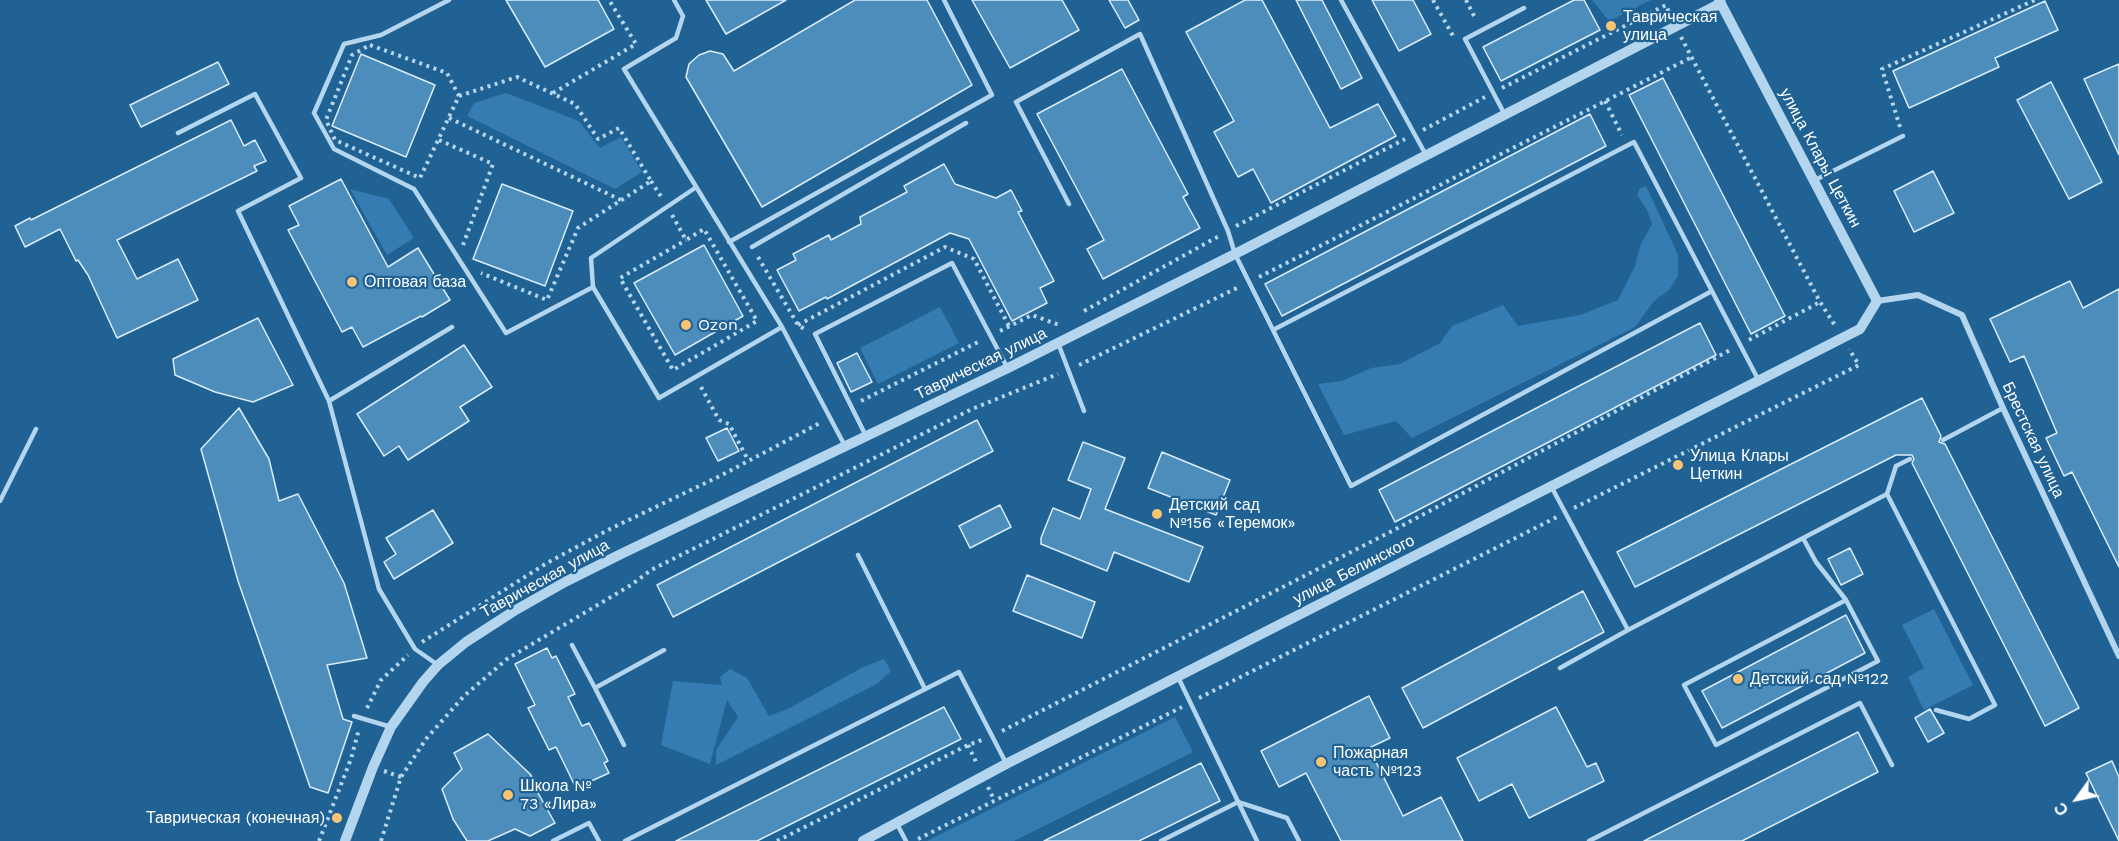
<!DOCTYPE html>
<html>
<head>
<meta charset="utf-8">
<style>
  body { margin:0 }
  #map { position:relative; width:2119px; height:841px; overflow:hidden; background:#206294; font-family:"Work Sans",sans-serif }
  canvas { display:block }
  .north { position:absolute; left:2047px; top:769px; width:60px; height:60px; -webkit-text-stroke:4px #206294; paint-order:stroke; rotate:237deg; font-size:16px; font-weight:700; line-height:24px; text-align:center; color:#fff }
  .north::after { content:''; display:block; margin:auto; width:21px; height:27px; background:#fff; clip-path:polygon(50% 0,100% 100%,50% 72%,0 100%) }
</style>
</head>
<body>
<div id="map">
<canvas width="2119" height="841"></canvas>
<div class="north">С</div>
</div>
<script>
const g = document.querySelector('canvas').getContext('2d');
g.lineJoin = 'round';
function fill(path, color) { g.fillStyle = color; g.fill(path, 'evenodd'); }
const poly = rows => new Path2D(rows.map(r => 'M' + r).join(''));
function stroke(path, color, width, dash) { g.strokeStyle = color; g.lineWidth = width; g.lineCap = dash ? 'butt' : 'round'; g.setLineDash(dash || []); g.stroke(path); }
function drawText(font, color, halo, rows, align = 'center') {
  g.font = font + ' "Work Sans",sans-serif'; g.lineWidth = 4.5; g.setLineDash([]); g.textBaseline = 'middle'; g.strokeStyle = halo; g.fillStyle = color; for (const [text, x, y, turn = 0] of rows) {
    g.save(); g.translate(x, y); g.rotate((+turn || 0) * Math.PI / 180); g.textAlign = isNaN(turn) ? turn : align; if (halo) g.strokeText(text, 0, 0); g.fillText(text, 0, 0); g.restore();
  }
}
const green = poly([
  [1592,0,1651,0,1609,21],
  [506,93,579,121,600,148,621,137,642,172,615,189,467,116,474,103],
  [1646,186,1678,255,1678,276,1669,290,1654,301,1635,327,1412,438,1396,421,1344,435,1318,384,1342,381,1371,368,1400,364,1440,343,1452,326,1503,305,1518,326,1580,315,1618,300,1635,266,1640,246,1652,224,1647,210,1637,195,1640,188],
  [350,189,389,199,414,238,387,255],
  [940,307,959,343,878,384,860,348],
  [1934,609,1973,685,1924,710,1908,677,1924,668,1902,625],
  [884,659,891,671,877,684,716,765,716,750,738,717,727,700,710,764,661,745,673,681,722,685,720,677,730,669,747,678,769,716,792,707,863,667],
  [1175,717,1193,752,1014,841,927,841]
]);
const building = poly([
  [506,0,598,0,614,29,545,67,506,0],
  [706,0,786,0,726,34,706,0],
  [855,0,927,0,972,85,762,207,686,77,689,64,699,55,710,51,723,54,734,71,855,0],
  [972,0,1062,0,1079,30,1010,68,972,0],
  [1109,0,1128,0,1139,20,1125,28,1109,0],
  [1245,0,1262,0,1330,128,1378,104,1396,136,1271,203,1253,169,1238,177,1214,132,1234,121,1186,32,1245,0],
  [1296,0,1322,0,1362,78,1341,89,1296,0],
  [1372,0,1413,0,1431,34,1399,51,1372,0],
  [1574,0,1584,0,1600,30,1501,81,1483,47,1574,0],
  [2045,1,2058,30,1995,58,1999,67,1909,108,1893,71,2045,1],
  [361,54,435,85,406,157,332,126,361,54],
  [218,62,229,84,141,127,130,105,218,62],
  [2119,64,2119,155,2084,79,2119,64],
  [1122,69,1188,194,1183,197,1200,228,1103,279,1087,249,1104,240,1037,114,1122,69],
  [1663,78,1785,316,1751,334,1629,95,1663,78],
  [2051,82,2102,182,2069,199,2017,100,2051,82],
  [1590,114,1606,146,1282,316,1265,284,1590,114],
  [231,120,244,146,255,140,266,161,254,166,257,171,117,240,137,279,178,259,198,300,117,338,88,275,78,260,76,261,60,229,25,247,15,226,30,218,31,220,231,120],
  [944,164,955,184,996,198,1011,190,1022,211,1018,212,1054,281,1040,288,1047,303,1012,321,969,239,950,233,827,299,826,297,799,311,777,270,796,260,793,254,829,235,831,240,861,224,860,217,907,192,904,186,944,164],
  [1933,171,1954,213,1914,232,1894,191,1933,171],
  [341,179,388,267,418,248,450,300,422,317,421,316,363,347,352,327,342,332,288,230,299,225,289,206,341,179],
  [502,184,573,211,545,286,473,259,502,184],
  [704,245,743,316,675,355,634,283,704,245],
  [2070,281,2083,308,2119,289,2119,567,2072,472,2064,476,2046,438,2057,433,2024,356,2010,362,1990,319,2070,281],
  [258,318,293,385,253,402,215,392,175,375,173,359,258,318],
  [1700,323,1716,355,1395,522,1379,490,1700,323],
  [464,345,492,387,460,407,469,421,408,460,399,446,384,456,357,414,464,345],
  [857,353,872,382,851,392,837,363,857,353],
  [1922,398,1941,436,1939,442,1945,444,2079,708,2045,726,1912,463,1914,459,1912,455,1896,455,1635,587,1617,552,1922,398],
  [239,408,269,459,279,501,298,494,344,583,367,658,327,665,343,719,352,722,328,793,310,787,238,581,201,449,239,408],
  [977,420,993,451,673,617,657,585,977,420],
  [727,428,739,451,718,461,706,438,727,428],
  [1083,442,1125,458,1105,509,1203,547,1189,582,1114,552,1107,571,1041,544,1041,538,1053,508,1080,519,1091,489,1068,480,1083,442],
  [1162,452,1230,480,1216,515,1148,488,1162,452],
  [1000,505,1011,527,970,548,959,526,1000,505],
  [433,510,453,543,394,579,384,562,396,554,386,538,433,510],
  [1850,548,1863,574,1841,585,1828,559,1850,548],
  [1027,575,1095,602,1082,638,1013,611,1027,575],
  [1583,591,1604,632,1423,728,1402,688,1583,591],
  [1846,615,1865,653,1722,728,1702,691,1846,615],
  [547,648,552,658,556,656,575,694,568,697,582,726,589,723,608,761,604,763,609,773,576,788,556,747,549,750,528,708,535,705,515,664,547,648],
  [1369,696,1390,738,1369,748,1403,816,1441,797,1463,841,1341,841,1306,773,1279,787,1261,751,1369,696],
  [944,707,961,739,757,841,676,841,944,707],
  [1556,707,1587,767,1596,763,1604,781,1529,818,1512,784,1479,801,1457,758,1556,707],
  [1930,709,1944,733,1928,742,1915,718,1930,709],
  [1858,732,1878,772,1742,841,1644,841,1858,732],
  [488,734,530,774,541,791,538,793,555,823,530,836,515,829,488,841,467,841,453,819,442,789,462,769,454,753,488,734],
  [2112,761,2119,777,2119,841,2086,773,2112,761],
  [1201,763,1220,801,1139,841,1044,841,1201,763]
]);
const path = poly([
  [1433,0,1453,36],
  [1466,0,1474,16],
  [1681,37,1820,302,1836,327],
  [370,45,447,73,459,96,420,178,335,140,326,120,352,55,370,45],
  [1502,88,1666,5,1670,15],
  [553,93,636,44,609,0],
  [459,96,517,77,575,104,598,139,619,128,651,181,578,228,547,300,481,273],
  [1605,101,1622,135],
  [449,118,621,200],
  [1900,127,1882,69,2035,0],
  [1423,130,1485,97],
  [439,140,493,164,463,245],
  [651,181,662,198],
  [672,215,686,240,704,229,757,321,673,370,620,278,686,240],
  [1236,226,1405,139],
  [758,257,798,325,806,330],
  [1259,277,1692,57],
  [1084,311,1219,236],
  [798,325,945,247,974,259,1009,326],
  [1000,331,1032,315,1059,325],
  [1749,340,1820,302],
  [1079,365,1239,287],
  [701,387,719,420,729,424,748,460],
  [861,401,980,341],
  [1574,508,1859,365,1849,349],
  [422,642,547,563,608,530,720,476,820,423],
  [1199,698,1557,517],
  [367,708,381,680,408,655],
  [1002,731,1394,530,1732,349],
  [968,745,977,764],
  [384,771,401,777],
  [988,787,994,800],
  [918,839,1182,707],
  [319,841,351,759,359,729],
  [381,841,401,777,426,739,464,696,507,659,631,585,651,570,972,409,1058,374],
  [777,841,968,745,982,740]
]);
const service = poly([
  [449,0,381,35,344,44,314,113,334,149,414,189,506,333,593,287,659,398,782,327,845,446],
  [674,0,683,16,676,38,624,69,782,327],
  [1341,0,1426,155],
  [1505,115,1465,39,1524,8],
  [178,133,255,94,301,178,238,211,329,401,379,589,415,649,438,665],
  [1815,180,1903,136],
  [1069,204,1016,102,1140,34,1228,231,1235,254,1273,330,1634,142,1759,381],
  [729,242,992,95,944,0],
  [752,247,966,123],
  [593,287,591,258,695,188],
  [1273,330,1351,486,1712,291],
  [1058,343,1084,411],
  [329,401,452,327],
  [866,436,815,334,952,263,1007,367],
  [1943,440,2003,408],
  [1551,486,1628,630,1887,494,1995,705,1969,719,1936,710],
  [1887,494,1896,466,1910,459],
  [0,501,36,429],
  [1803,538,1816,562,1846,600,1878,661,1716,745,1684,685,1846,600],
  [858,555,925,689],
  [572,645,595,688],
  [1560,668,1628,630],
  [1178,677,1257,841],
  [354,716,391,727],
  [624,745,595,688,664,650],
  [897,824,906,841],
  [553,841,589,823,599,841],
  [625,841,959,672,1006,763],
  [1161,841,1238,802,1287,818,1299,841],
  [1589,841,1860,703,1892,765]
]);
const minor = poly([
  [1877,301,1918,295,1962,315,2003,408,2119,656]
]);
const tertiary = poly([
  [345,841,373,767,391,727,423,682,438,665,466,642,514,611,565,582,621,554,1008,368,1235,254,1721,3],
  [863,841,1006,764,1860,329,1877,301,1719,0]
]);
const markers = [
  [1611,26,6,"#fbc374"],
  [352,282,6,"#fbc374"],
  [686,325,6,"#fbc374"],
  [1678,465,6,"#fbc374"],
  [1157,514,6,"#fbc374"],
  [1738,679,6,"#fbc374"],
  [1321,762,6,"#fbc374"],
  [508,795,6,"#fbc374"],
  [337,818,6,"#fbc374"]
];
const poiNames = [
  ["Таврическая",1623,17],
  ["улица",1623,35],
  ["Оптовая база",364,282],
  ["Ozon",698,325],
  ["Улица Клары",1690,456],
  ["Цеткин",1690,474],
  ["Детский сад",1169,505],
  ["№156 «Теремок»",1169,523],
  ["Детский сад №122",1750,679],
  ["Пожарная",1333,753],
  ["часть №123",1333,771],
  ["Школа №",520,786],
  ["73 «Лира»",520,804],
  ["Таврическая (конечная)",325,818,"right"]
];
const streetNames = [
  ["улица Клары Цеткин",1820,158,62],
  ["Таврическая улица",981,364,-26],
  ["Брестская улица",2033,440,65],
  ["улица Белинского",1354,570,-27],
  ["Таврическая улица",545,579,-29]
];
fill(green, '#347cb2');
fill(building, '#4c8dbc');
stroke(building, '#d9ecfa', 1.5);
stroke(path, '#b3d5ee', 4, [3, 4.5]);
stroke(service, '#b3d5ee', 4.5);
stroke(minor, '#b3d5ee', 6);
stroke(tertiary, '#b3d5ee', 10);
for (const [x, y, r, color] of markers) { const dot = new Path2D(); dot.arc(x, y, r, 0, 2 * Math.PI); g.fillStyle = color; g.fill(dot); stroke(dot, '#206294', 2); }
drawText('16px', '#fff', '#206294', poiNames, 'left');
drawText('16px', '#fff', '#206294', streetNames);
</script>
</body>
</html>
